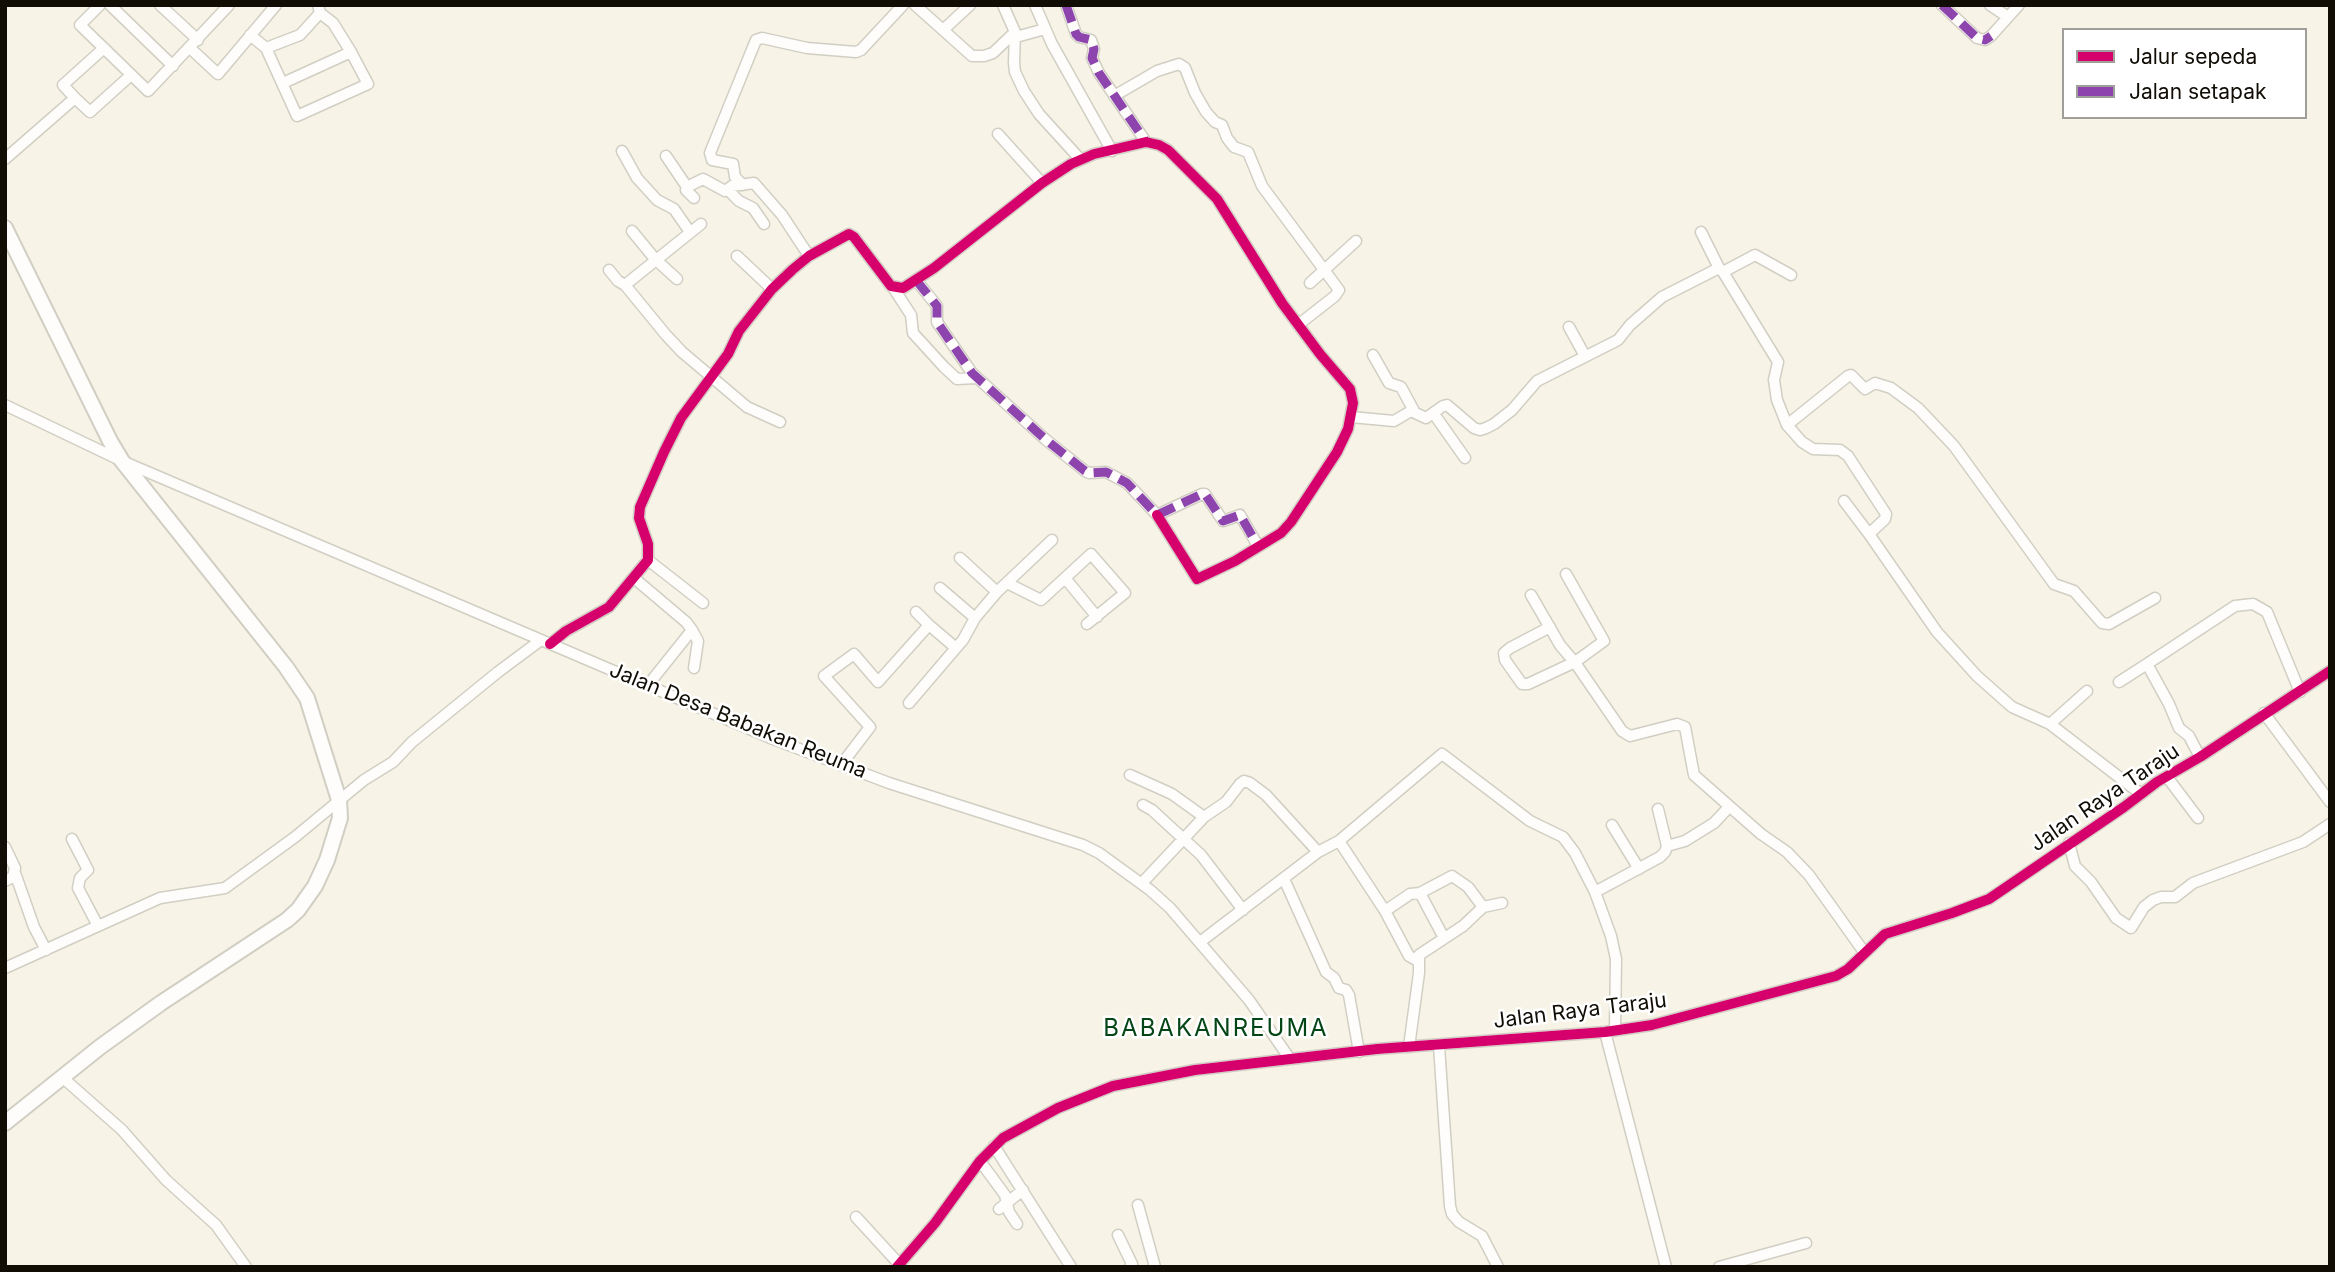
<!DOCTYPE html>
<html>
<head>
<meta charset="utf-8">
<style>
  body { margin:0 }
  #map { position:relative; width:2335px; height:1272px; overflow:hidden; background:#f7f4e7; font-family:Inter,sans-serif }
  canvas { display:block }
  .frame { position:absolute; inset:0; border:7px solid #110d05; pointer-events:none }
  .legend { position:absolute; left:2062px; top:28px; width:245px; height:91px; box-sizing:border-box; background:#fff; border:2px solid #a09e9b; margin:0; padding:9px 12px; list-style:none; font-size:21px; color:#110d05 }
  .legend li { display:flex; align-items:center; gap:14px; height:35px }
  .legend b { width:35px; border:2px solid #a09e9b }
</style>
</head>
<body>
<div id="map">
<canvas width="2335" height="1272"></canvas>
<div class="frame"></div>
<ul class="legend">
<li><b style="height:9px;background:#d6006c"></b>Jalur sepeda</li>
<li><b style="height:9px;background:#8e44ad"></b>Jalan setapak</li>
</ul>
</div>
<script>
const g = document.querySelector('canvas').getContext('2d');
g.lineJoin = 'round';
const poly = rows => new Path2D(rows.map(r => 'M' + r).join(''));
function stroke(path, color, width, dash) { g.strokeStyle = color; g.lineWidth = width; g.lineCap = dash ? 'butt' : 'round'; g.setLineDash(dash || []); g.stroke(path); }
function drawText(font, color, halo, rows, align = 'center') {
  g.font = font + ' Inter,sans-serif'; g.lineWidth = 5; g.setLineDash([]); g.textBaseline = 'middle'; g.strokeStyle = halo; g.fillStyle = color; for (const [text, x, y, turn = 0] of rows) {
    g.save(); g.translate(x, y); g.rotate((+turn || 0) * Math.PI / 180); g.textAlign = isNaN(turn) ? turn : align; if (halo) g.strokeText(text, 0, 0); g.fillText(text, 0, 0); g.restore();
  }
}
const street = poly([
  [100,5,80,25,148,91,229,5],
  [110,5,173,66],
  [160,5,198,40],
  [915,5,943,30],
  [970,5,943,30,972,56,984,56,993,53,1015,32],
  [1003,5,1015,32,1014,63,1015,72,1024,91,1039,114,1080,159],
  [1035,5,1052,44,1112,151],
  [1066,5,1076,34,1079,37,1091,40,1094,49,1092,58,1099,73,1146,142],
  [1942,5,1977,38,1985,40,1991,36,2019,5],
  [1990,5,2008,17],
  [250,35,266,48,300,35,320,13],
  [1016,37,1045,29],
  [190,48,218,74,276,5],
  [266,48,297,116,368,84,351,52,333,23,320,13,318,5],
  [283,83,351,52],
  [1114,96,1157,71,1179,64,1185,68,1195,93,1206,112,1215,122,1222,125,1227,138,1234,147,1248,152,1262,186,1339,290,1335,296,1298,325],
  [75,98,90,112,131,75],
  [998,134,1042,183],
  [622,151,637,178,657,200,674,209,690,232],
  [666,156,687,187,703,179,725,191,732,186,754,183,782,215,809,256],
  [5,159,75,98,63,85,104,48],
  [743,185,735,177,733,164,712,160,710,153,756,40,762,38,807,48,856,52,861,50,903,5],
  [687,187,686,190,694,198],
  [728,190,739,201,753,208,764,224],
  [701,224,625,285,666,335,682,352,747,407,780,422],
  [632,231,655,259,677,279],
  [1701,232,1719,268],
  [737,256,772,289],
  [609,270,618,281,625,285],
  [1791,275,1755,255,1723,272,1778,362,1774,380,1777,400,1787,425,1802,442,1813,449,1840,450,1848,456,1886,514,1885,519,1869,534,1937,632,1977,676,2012,707,2050,724,2141,794],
  [916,280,937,306,937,322,972,373,1045,439,1085,471,1089,473,1106,472,1127,483,1157,515,1202,494,1205,494,1223,521,1240,515,1258,546],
  [1310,283,1356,241],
  [892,286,911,315,913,333,944,367,957,379,976,378],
  [1569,327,1585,356],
  [1373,355,1389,383,1401,387,1414,411],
  [5,405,122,461,773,739,889,783,1083,845,1099,853,1150,890,1170,908,1249,1000,1290,1059],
  [1434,414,1465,458],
  [1351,417,1394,421,1411,411,1426,418,1443,406,1447,405,1474,428,1480,430,1486,428,1494,424,1512,410,1537,381,1618,340,1630,325,1662,297,1719,268,1723,272],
  [1787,425,1848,376,1851,375,1865,389,1875,383,1891,388,1918,408,1954,446,2054,584,2074,591,2102,623,2109,624,2155,598],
  [1844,501,1869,534],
  [960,558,997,592],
  [648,560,703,603],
  [634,578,686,622,692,630,698,641,694,668],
  [1065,578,1097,617],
  [1007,583,1041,600,1091,554,1125,593,1087,624],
  [940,588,975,618],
  [1531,595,1560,645,1576,664,1622,731,1630,736,1677,724,1685,727,1694,775,1761,834,1787,852,1809,875,1864,952],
  [916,612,929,625],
  [1550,627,1510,648,1504,653,1505,660,1522,684,1528,684,1575,662,1604,641,1566,574],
  [550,644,566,631,609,607,648,560,648,544,639,518,640,507,664,452,681,418,728,354,739,331,772,289,792,270,809,256,849,234,854,237,891,286,903,288,934,268,1042,183,1071,164,1094,154,1146,142,1159,145,1168,150,1217,199,1282,303,1320,354,1350,389,1353,403,1348,429,1337,452,1291,522,1281,533,1235,561,1197,579,1157,515],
  [2147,664,2235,606,2253,604,2267,612,2300,692],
  [2119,682,2147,664,2169,704,2179,728,2189,736,2200,757],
  [648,685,692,630],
  [909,703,956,648],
  [2264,713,2330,802],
  [2050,724,2087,691],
  [841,765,870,727,824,676,854,654,878,682,929,625,956,648,963,640,975,618,997,592,1052,540],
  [1130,775,1172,794,1204,817,1142,883],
  [2167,777,2198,818],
  [1143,805,1152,810,1201,855,1243,910],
  [1204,817,1226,802,1240,784,1244,781,1250,783,1266,795,1318,852],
  [1612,825,1639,869],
  [72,839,88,870,80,878,78,888,98,926],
  [1339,841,1385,911,1409,956,1418,961],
  [2069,843,2075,866,2091,882,2116,918,2131,928,2144,907,2153,900,2161,897,2175,897,2193,883,2303,842,2330,824],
  [1667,846,1685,841,1714,823,1729,807],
  [5,847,15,868,13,877,5,881],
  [15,873,34,927,46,950],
  [1284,879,1326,972,1334,978,1339,988,1346,990,1349,995,1359,1052],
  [1595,892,1660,857,1665,852,1667,846,1658,809],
  [1420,893,1444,938],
  [1385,911,1410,894,1420,893,1452,876,1468,887,1483,907],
  [1200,942,1318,852,1339,841,1442,754,1530,821,1563,837,1575,853,1595,892,1611,936,1616,959,1615,1030],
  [5,968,160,898,225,888,295,837,364,780,393,762,412,742,498,672,541,640],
  [1605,1032,1666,1267],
  [1439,1046,1450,1206,1452,1214,1459,1222,1482,1236,1498,1267],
  [1409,1047,1419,973,1419,955,1463,926,1483,907,1502,903],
  [62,1077,122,1130,166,1180,216,1225,246,1267],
  [994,1146,1071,1267],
  [980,1161,1005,1195,1009,1212,1017,1224],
  [1138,1205,1155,1267],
  [999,1209,1023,1190],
  [856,1217,900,1265],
  [1118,1235,1132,1264,1130,1267],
  [897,1267,935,1223,980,1161,1003,1138,1058,1108,1113,1086,1195,1070,1377,1049,1605,1032,1652,1025,1836,976,1848,969,1885,934,1952,913,1989,899,2124,807,2157,782,2200,757,2330,671],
  [1719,1267,1806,1243]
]);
const secondary = poly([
  [5,228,110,441,122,461,286,667,307,698,339,800,340,818,327,860,315,886,298,910,287,920,161,1003,100,1047,5,1123]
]);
const quiet = poly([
  [1066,5,1076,34,1079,37,1091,40,1094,49,1092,58,1099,73,1146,142],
  [1942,5,1977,38,1985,40,1991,36],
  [916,280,937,306,937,322,972,373,1045,439,1085,471,1089,473,1106,472,1127,483,1157,515,1202,494,1205,494,1223,521,1240,515,1258,546]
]);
const cycleway = poly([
  [550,644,566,631,609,607,648,560,648,544,639,518,640,507,664,452,681,418,728,354,739,331,772,289,792,270,809,256,849,234,854,237,891,286,903,288,934,268,1042,183,1071,164,1094,154,1146,142,1159,145,1168,150,1217,199,1282,303,1320,354,1350,389,1353,403,1348,429,1337,452,1291,522,1281,533,1235,561,1197,579,1157,515],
  [897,1267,935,1223,980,1161,1003,1138,1058,1108,1113,1086,1195,1070,1377,1049,1605,1032,1652,1025,1836,976,1848,969,1885,934,1952,913,1989,899,2124,807,2157,782,2200,757,2330,671]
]);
const streetNames = [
  ["Jalan Desa Babakan Reuma",738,721,22],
  ["Jalan Raya Taraju",2105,798,-34],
  ["Jalan Raya Taraju",1580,1011,-7]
];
const quarterNames = [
  ["BABAKANREUMA",1216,1029]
];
stroke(street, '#d1cec3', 13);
stroke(secondary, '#d1cec3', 18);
stroke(street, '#fefdfb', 10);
stroke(secondary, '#fefdfb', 14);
stroke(quiet, '#8e44ad', 9, [18, 9]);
stroke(cycleway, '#d6006c', 10);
drawText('21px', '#110d05', '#fff', streetNames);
g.letterSpacing = '2px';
drawText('24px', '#054616', '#fff', quarterNames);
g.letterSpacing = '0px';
</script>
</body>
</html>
